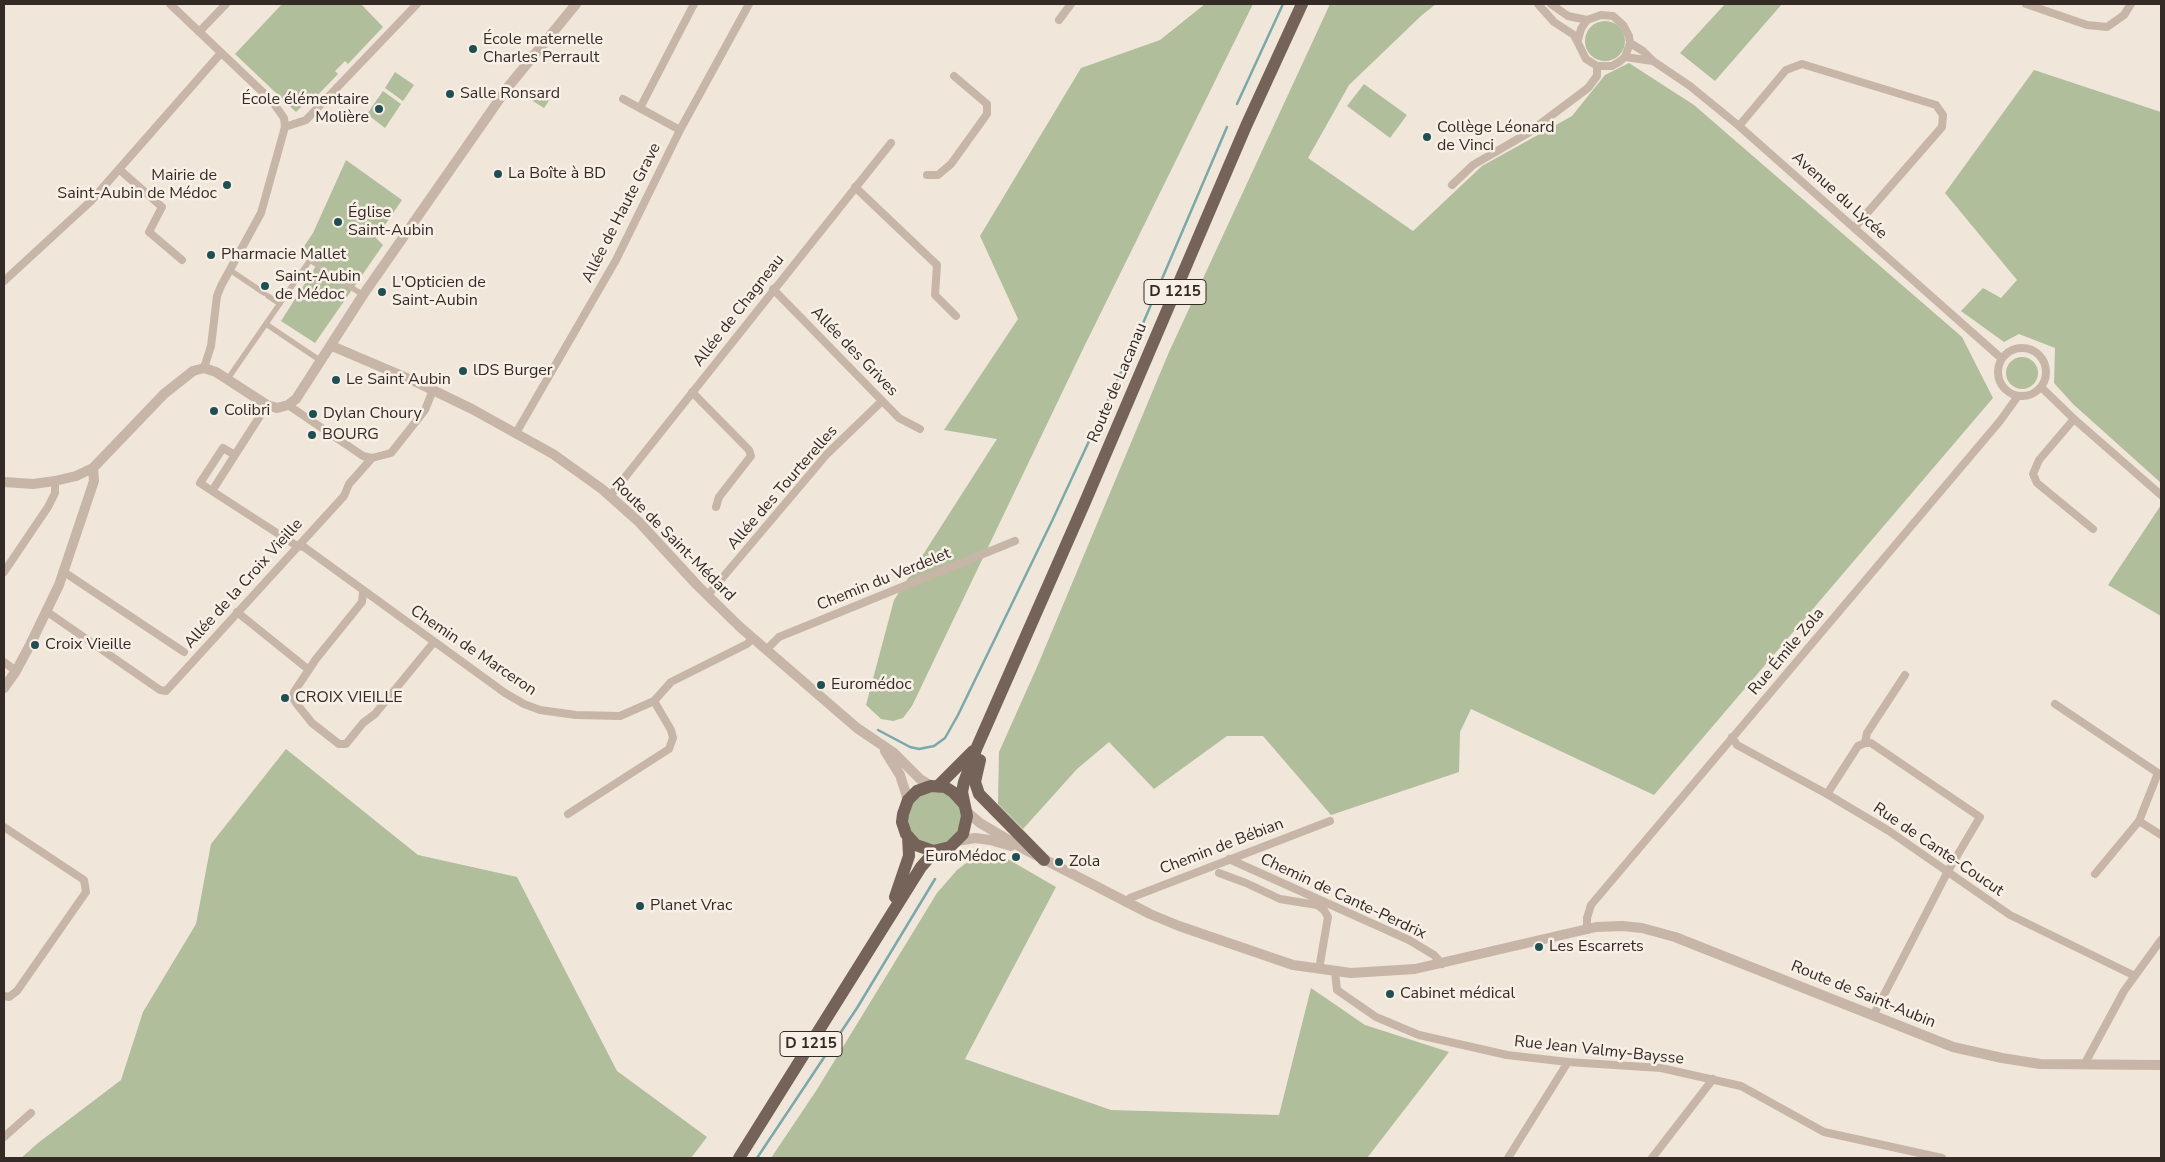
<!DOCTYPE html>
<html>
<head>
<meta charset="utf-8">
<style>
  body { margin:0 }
  #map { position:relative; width:2165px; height:1162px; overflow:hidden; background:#f0e6da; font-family:"Nunito Sans",sans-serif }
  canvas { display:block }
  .frame { position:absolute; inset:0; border:5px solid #342b27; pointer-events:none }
</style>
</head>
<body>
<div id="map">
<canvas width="2165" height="1162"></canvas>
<div class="frame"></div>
</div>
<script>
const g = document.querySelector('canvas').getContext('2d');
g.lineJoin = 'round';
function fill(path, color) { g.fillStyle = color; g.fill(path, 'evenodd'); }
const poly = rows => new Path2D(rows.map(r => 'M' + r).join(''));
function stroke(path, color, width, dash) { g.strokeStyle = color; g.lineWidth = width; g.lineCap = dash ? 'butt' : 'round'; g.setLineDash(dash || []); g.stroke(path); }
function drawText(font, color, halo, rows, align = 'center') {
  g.font = font + ' "Nunito Sans",sans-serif'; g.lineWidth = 5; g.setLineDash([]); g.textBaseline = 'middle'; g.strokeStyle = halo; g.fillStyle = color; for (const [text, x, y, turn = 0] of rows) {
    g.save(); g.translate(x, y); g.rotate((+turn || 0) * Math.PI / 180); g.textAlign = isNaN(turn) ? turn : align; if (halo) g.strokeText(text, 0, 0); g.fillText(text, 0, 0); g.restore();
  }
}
const green = poly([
  [282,4,361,4,383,27,348,64,345,61,335,71,338,74,313,100,310,98,296,112,235,54],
  [1205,4,1253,4,1082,351,912,706,903,718,893,721,881,719,866,705,894,600,997,439,944,430,1018,319,980,236,1081,68,1160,40],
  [1330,4,1436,4,1422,15,1349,85,1308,158,1413,231,1482,166,1572,116,1605,75,1629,63,1694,105,1962,337,1993,398,1654,795,1471,709,1460,732,1459,772,1331,815,1263,736,1227,736,1154,789,1109,742,1077,769,1023,829,998,804,999,752,1037,667,1169,352],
  [1725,4,1782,4,1715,81,1680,53],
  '1585 41a20 20 0 1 1 40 0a20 20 0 1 1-40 0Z',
  [2034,70,2161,112,2161,483,2073,404,2054,383,2055,348,2019,334,2004,342,1961,311,1983,288,2001,298,2017,280,1945,193],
  [395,72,414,85,403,101,385,88],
  [1364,84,1407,115,1390,138,1347,106],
  [535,88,550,99,544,108,528,98],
  [383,91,401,104,385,128,367,114],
  [346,160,402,200,376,238,383,245,315,343,281,321,318,263,301,251,313,233],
  '2006 373a16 16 0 1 1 32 0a16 16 0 1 1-32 0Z',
  [2161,505,2161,616,2108,585],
  [286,749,418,855,517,877,617,1071,707,1137,691,1158,21,1158,38,1143,121,1080,143,1012,196,924,211,844],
  '908 818a27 27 0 1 1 54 0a27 27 0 1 1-54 0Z',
  [981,852,1006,858,1056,887,965,1059,1111,1110,1279,1115,1311,988,1365,1025,1449,1052,1367,1158,771,1158,816,1091,937,893,957,870]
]);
const stream = poly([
  [1237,104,1283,4],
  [878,730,910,747,919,749,934,746,945,738,958,715,1052,521,1135,342,1227,127],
  [757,1158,857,1008,935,879]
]);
const pedestrian = poly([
  [230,270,264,293],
  [268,296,280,304],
  [266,324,321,361],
  [227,380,310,260,363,295]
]);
const minor = poly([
  [170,4,272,101,284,118,285,127,261,213,221,286,217,296,211,346,204,368],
  [1538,4,1554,22,1574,35,1586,59,1597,66,1612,66,1619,62,1625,57,1630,43,1629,36,1623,25,1613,16,1601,15,1587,20,1581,29,1578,40],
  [1551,4,1568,16,1587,20],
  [2026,4,2087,25,2107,27,2124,15,2131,4],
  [1059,20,1071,4],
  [199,32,226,4],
  [1630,43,1643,51,1653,61,1690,86,1739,126,2001,358],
  [1625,57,1653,61],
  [623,99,680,130],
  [640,108,694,4],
  [1739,126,1786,70,1802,64,1936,105,1943,115,1942,127,1854,228],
  [285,127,306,120,417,4],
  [120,170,162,207,149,232,182,260],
  [927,175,938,175,951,164,987,114,987,104,954,76],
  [1452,185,1473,165,1528,133,1588,88,1597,76,1597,66],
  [855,187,937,265,935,295,956,316],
  [4,281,91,201,221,53],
  [773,289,899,418,920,429],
  '1998 372a24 24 0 1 1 48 0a24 24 0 1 1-48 0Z',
  [2041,387,2074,419,2161,495],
  [692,392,749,450,751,456,719,497,716,507],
  [288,405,363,456,372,458],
  [2074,419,2039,460,2033,474,2037,483,2093,529],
  [516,433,616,260,680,130,749,4],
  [235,455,267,405],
  [212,491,235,455,223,448,200,483,212,491,297,546,304,547,505,693,524,704,540,710,576,715,620,716,654,701,671,682,747,644,753,638],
  [610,496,891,143],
  [4,572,48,507,55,493,55,481],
  [64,572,184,652],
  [363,592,362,602,316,659,294,692,293,698,296,703,312,723,339,744,346,744,363,723,375,714,434,642],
  [707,596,827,454,882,401],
  [46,611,160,690,166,691,344,496,349,484,372,458,391,453,425,410,433,390],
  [237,612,309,670],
  [766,650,779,637,1015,541],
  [4,662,16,671],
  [2055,704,2158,773,2139,821,2161,835],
  [1732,737,1737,745,1827,794,1889,831,2010,915,2135,976],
  [1865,743,1867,733,1905,675],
  [1827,794,1858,746,1865,743,1871,743,1980,817,1948,871,1873,1016],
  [568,814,669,749,673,738,671,730,654,701],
  [4,827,84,880,86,892,17,991,9,997,4,996],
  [1229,859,1409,940,1434,955,1442,964],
  [1219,873,1246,883,1280,899,1317,905,1324,910,1328,917,1319,969],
  [2095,874,2139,821],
  [1126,903,1130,898,1330,821],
  [1587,930,1587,918,1591,905,2000,421,2018,396],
  [1335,972,1337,990,1376,1017,1419,1035,1507,1055,1568,1062,1661,1068,1741,1086,1824,1132,1942,1158],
  [2084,1065,2124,991,2161,940],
  [4,1137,31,1113],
  [1508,1158,1568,1062],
  [1652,1158,1713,1079]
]);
const tertiary = poly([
  [332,346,414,381,472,409,553,454,602,489,639,522,697,585,740,627,857,728,894,753,920,779,931,786],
  [4,482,33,484,55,481,76,476,93,468,164,394,193,371,204,368,216,372,267,405,277,408,288,405,296,399,363,295,508,87,576,4],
  [4,688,16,671,30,645,59,585,94,481,93,468],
  [885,751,900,775,908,800],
  [966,811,980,823,1024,849,1150,914,1179,926,1293,965,1351,973,1415,969,1596,927,1622,926,1642,928,1675,937,1953,1047,2002,1058,2040,1064,2161,1065],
  [957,841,975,838,990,840,1011,846]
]);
const primary = poly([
  [980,760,975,782,979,794,1044,860],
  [938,786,973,751],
  [964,804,953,792,945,787,931,786,917,791,908,800,903,814,902,822,906,834,916,845,933,851,950,847,963,834,967,816,962,792,964,782,977,747,1085,502,1246,126,1302,4],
  [895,897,909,856,908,836],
  [739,1158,921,867,928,859,941,850]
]);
const markers = [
  [473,49,5,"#1f4e53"],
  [450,94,5,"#1f4e53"],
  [379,109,5,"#1f4e53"],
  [1427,137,5,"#1f4e53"],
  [498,174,5,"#1f4e53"],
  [227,185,5,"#1f4e53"],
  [338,222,5,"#1f4e53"],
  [211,255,5,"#1f4e53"],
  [265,286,5,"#1f4e53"],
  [382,292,5,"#1f4e53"],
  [463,371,5,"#1f4e53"],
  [336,380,5,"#1f4e53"],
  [214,411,5,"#1f4e53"],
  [313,414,5,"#1f4e53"],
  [312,435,5,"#1f4e53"],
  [35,645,5,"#1f4e53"],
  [821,685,5,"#1f4e53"],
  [285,698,5,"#1f4e53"],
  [1016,857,5,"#1f4e53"],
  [1059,862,5,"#1f4e53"],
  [640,906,5,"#1f4e53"],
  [1539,947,5,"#1f4e53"],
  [1390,994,5,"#1f4e53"]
];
const shields = [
  [1175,292,62],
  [811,1044,62]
];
const shieldNames = [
  ["D 1215",1175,292],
  ["D 1215",811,1044]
];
const poiNames = [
  ["École maternelle",483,40],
  ["Charles Perrault",483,58],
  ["Salle Ronsard",460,94],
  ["École élémentaire",369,100,"right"],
  ["Molière",369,118,"right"],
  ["Collège Léonard",1437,128],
  ["de Vinci",1437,146],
  ["La Boîte à BD",508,174],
  ["Mairie de",217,176,"right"],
  ["Saint-Aubin de Médoc",217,194,"right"],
  ["Église",348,213],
  ["Saint-Aubin",348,231],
  ["Pharmacie Mallet",221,255],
  ["Saint-Aubin",275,277],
  ["de Médoc",275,295],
  ["L'Opticien de",392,283],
  ["Saint-Aubin",392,301],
  ["lDS Burger",473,371],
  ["Le Saint Aubin",346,380],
  ["Colibri",224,411],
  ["Dylan Choury",323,414],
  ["BOURG",322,435],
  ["Croix Vieille",45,645],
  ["Euromédoc",831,685],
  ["CROIX VIEILLE",295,698],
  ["EuroMédoc",1006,857,"right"],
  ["Zola",1069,862],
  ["Planet Vrac",650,906],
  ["Les Escarrets",1549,947],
  ["Cabinet médical",1400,994]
];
const streetNames = [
  ["Avenue du Lycée",1839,196,42],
  ["Allée de Haute Grave",622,213,-63],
  ["Allée de Chagneau",739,311,-52],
  ["Allée des Grives",854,352,46],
  ["Route de Lacanau",1118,383,-67],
  ["Allée des Tourterelles",783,488,-49],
  ["Route de Saint-Médard",673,540,45],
  ["Chemin du Verdelet",884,580,-22],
  ["Allée de la Croix Vieille",244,584,-48],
  ["Chemin de Marceron",473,651,34],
  ["Rue Émile Zola",1787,652,-50],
  ["Chemin de Bébian",1222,847,-21],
  ["Rue de Cante-Coucut",1938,850,34],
  ["Chemin de Cante-Perdrix",1343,897,25],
  ["Route de Saint-Aubin",1863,995,22],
  ["Rue Jean Valmy-Baysse",1599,1051,6]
];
fill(green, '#b1be9b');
stroke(stream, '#7ba8ab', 2.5);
stroke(pedestrian, '#c7b6a7', 5.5);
stroke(minor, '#c7b6a7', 8);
stroke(tertiary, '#c7b6a7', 10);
stroke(primary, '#756359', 12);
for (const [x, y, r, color] of markers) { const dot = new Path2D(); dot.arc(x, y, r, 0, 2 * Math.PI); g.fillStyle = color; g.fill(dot); stroke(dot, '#f8f0e6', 2); }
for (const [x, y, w] of shields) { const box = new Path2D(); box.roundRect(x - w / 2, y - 12.5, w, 25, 4); g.fillStyle = '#f8f0e6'; g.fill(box); stroke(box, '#342b27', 1); }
drawText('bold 15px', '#342b27', null, shieldNames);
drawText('16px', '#342b27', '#f8f0e6', poiNames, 'left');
drawText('16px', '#342b27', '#f8f0e6', streetNames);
</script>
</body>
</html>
